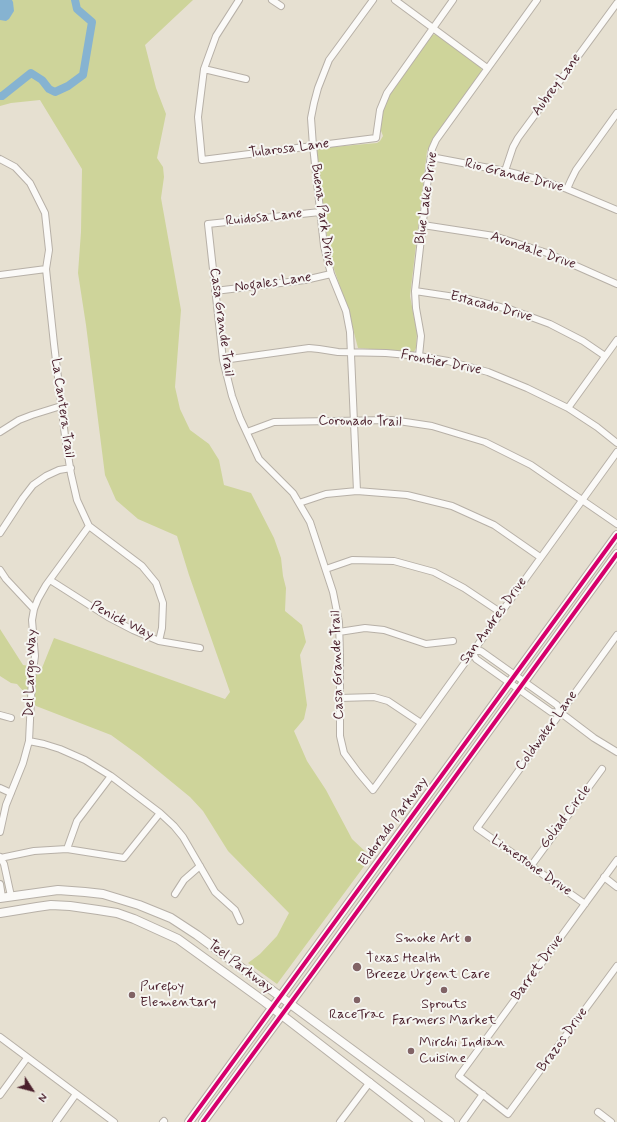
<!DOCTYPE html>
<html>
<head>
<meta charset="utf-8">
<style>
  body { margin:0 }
  #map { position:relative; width:617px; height:1122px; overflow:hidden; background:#e6e0d1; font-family:Mynerve,sans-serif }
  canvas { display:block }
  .north { position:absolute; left:12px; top:1070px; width:40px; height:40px; -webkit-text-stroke:3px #f6f6f2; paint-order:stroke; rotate:126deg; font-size:11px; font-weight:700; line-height:16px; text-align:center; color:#4a1f2b }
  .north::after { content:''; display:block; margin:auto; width:14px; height:18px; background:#4a1f2b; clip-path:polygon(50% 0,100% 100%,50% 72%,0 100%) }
</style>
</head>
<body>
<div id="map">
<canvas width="617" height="1122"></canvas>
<div class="north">N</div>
</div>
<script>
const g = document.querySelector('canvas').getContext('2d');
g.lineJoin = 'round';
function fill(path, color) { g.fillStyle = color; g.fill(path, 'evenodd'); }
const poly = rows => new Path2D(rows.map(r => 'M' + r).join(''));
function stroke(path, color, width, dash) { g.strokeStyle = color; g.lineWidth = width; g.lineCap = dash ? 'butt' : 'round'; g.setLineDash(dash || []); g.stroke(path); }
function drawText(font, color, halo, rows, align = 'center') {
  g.font = font + ' Mynerve,sans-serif'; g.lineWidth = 4; g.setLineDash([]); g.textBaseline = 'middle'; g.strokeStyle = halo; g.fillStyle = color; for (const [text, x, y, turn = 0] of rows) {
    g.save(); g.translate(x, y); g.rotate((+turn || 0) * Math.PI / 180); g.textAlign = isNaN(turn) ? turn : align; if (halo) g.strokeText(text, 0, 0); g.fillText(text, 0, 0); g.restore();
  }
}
const green = poly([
  [0,0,193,0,145,45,156,88,166,114,157,158,163,167,164,177,161,198,181,310,175,387,180,409,190,430,209,444,219,460,224,485,251,493,274,538,281,558,283,576,286,588,285,611,302,625,306,642,300,655,307,705,304,719,294,731,307,761,326,790,352,839,369,855,365,865,277,984,248,963,260,954,277,936,289,913,228,851,203,811,190,797,140,756,111,735,36,706,17,684,11,683,0,676,0,629,23,665,42,668,54,638,225,699,230,692,189,575,177,536,138,519,116,500,105,475,86,325,78,273,81,232,82,169,40,100,11,103,0,106],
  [436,34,481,67,482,71,434,138,427,151,410,296,417,333,416,348,414,352,410,352,358,348,348,310,333,266,327,235,316,154,317,150,321,148,377,143,380,141,383,136,380,128,382,113,393,87,432,35]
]);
const water = poly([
  [0,0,12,0,13,2,14,11,9,19,6,21,0,20]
]);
const river = poly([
  [0,96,2,96,31,73,42,80,49,89,55,92,68,86,83,75,92,22,77,9,75,0]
]);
const minor = poly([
  [239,0,216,36,204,69,198,117,202,160,376,138,380,110,387,93,453,0],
  [272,0,281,6],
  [395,0,487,68],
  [204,69,246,79],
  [431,157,505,171,537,179,567,189,617,210],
  [0,159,15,167,30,183,45,213,49,250,46,269,54,344,65,436,71,474,77,500,89,526,142,566,156,583,163,603,162,628,159,641],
  [505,171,513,147,518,138,617,3],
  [567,189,571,180,576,170,617,113],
  [320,212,208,224,223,360,232,396,240,418,259,459,293,493,310,522,333,592,339,622,340,655,340,736,344,753,358,772,373,790,617,452],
  [423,225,494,236,547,253,617,284],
  [0,275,46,269],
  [215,291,305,280,331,274],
  [415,291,468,299,512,310,550,324,583,341,605,356],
  [419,356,421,336,416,308,415,291,429,169,432,149,436,140,537,0],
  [223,360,309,348,319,349,338,352,386,353,419,356,448,361,488,372,527,388,568,408,597,427,617,443],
  [568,408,617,340],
  [0,432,19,420,32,415,61,406],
  [247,432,274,422,392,420,432,426,485,442,531,465,617,524],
  [357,491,350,332,346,311,331,274,324,246,313,146,311,118,314,103,318,88,329,60,373,0],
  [299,503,326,494,357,491,407,495,452,506,494,525,540,557],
  [0,533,23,498,33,485,46,476,59,470,71,468],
  [326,569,352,560,394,561,434,572,464,588,500,612],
  [0,570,6,579,34,609],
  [50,580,108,617,133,630,159,641,200,648],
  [339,632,365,628,384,630,426,644,453,641],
  [340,698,374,697,388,701,421,723],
  [561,713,551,712,476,659,472,651,481,651,557,705,561,713,594,738,617,752],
  [0,715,11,718],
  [29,741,44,744,60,749,85,760,111,776,160,813,174,826,183,837,215,892,235,910,240,921],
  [0,788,11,793],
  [0,832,6,805,23,763,29,741,32,678,35,656,32,620,34,609,38,599,46,585,89,526],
  [67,849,77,821,111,776],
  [0,857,4,864,11,896],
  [0,858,34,851,67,849,124,858,160,813],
  [617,860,459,1076,508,1114,617,966],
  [531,866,602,769],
  [604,877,617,887],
  [0,884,2,897],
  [175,894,184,880,200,866],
  [585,904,477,828,617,635],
  [0,1037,114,1122],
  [0,1095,27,1058],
  [598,1112,611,1122],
  [56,1122,76,1094],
  [163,1122,164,1121],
  [340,1122,370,1082],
  [463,1122,483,1094]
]);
const major = poly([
  [0,898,58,890,85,892,103,894,139,905,171,918,197,935,450,1122],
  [0,913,37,907,51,905,70,906,98,910,117,913,134,919,178,939,265,1002,420,1122],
  [189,1122,617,535],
  [203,1122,314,971,617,554]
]);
const cycleway = poly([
  [189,1122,617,535],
  [203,1122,314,971,617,554]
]);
const markers = [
  [468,939,4,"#816365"],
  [357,967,5,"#816365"],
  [444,990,4,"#816365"],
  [132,995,4,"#816365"],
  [357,1000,4,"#816365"],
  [411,1051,4,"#816365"]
];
const streetNames = [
  ["Aubrey Lane",557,85,-54],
  ["Tularosa Lane",289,149,-7],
  ["Rio Grande Drive",514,176,14],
  ["Blue Lake Drive",427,198,-82],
  ["Buena Park Drive",322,215,82],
  ["Ruidosa Lane",264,218,-6],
  ["Avondale Drive",533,251,19],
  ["Nogales Lane",273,283,-8],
  ["Estacado Drive",491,307,15],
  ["Casa Grande Trail",221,322,82],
  ["Frontier Drive",441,363,11],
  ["La Cantera Trail",62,408,82],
  ["Coronado Trail",360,422,1],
  ["Penick Way",122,621,27],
  ["San Andres Drive",494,621,-54],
  ["Casa Grande Trail",338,665,-92],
  ["Del Largo Way",31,673,-88],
  ["Coldwater Lane",547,731,-54],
  ["Goliad Circle",566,817,-53],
  ["Eldorado Parkway",394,822,-54],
  ["Limestone Drive",531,866,35],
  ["Teel Parkway",240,967,37],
  ["Barret Drive",538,968,-54],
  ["Brazos Drive",563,1040,-54]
];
const poiNames = [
  ["Smoke Art",460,939,"right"],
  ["Texas Health",366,959],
  ["Breeze Urgent Care",366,975],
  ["Purefoy",140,987],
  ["Elementary",140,1003],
  ["Sprouts",444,1005,"center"],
  ["Farmers Market",444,1021,"center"],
  ["RaceTrac",357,1015,"center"],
  ["Mirchi Indian",419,1043],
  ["Cuisine",419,1059]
];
fill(green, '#ced49a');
fill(water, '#86b3d1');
stroke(river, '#86b3d1', 8);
stroke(minor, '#b7b0a7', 8);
stroke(major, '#b7b0a7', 10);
stroke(minor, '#fbfaf8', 6);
stroke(major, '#fbfaf8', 8);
stroke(cycleway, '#d6006c', 4);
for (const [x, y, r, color] of markers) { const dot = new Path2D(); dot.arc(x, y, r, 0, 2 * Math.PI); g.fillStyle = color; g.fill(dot); stroke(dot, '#f6f6f2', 1.5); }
drawText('14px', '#4a1f2b', '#f6f6f2', streetNames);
drawText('14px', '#4a1f2b', '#f6f6f2', poiNames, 'left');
</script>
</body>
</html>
